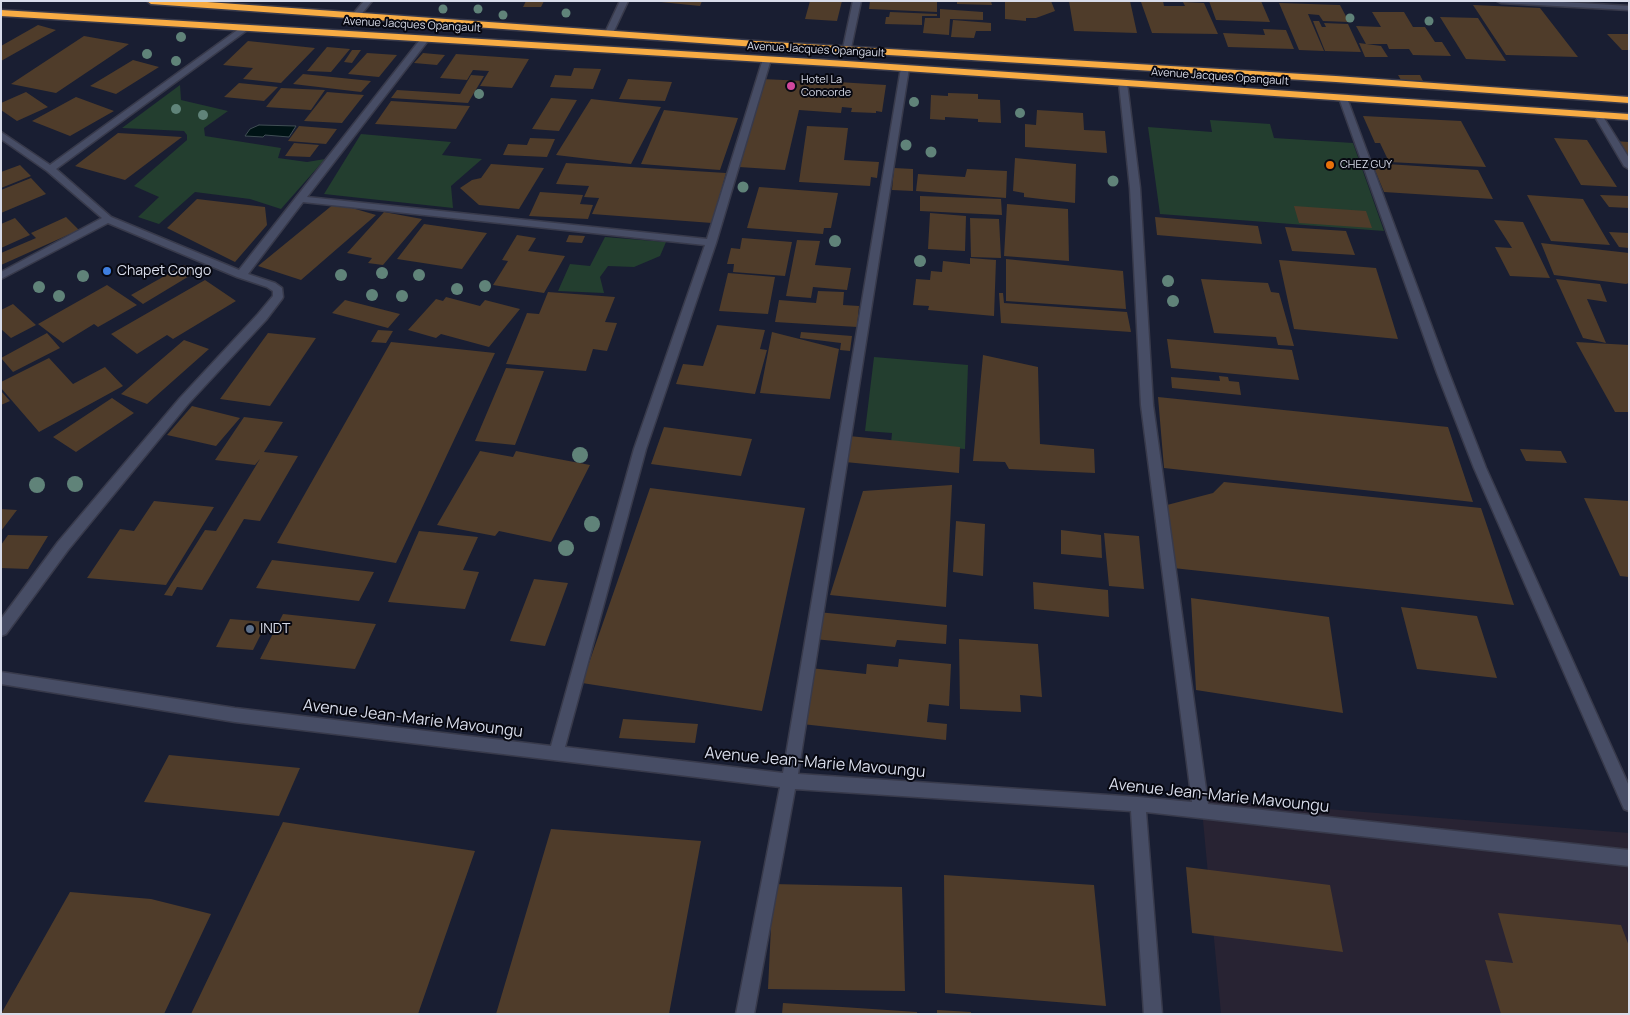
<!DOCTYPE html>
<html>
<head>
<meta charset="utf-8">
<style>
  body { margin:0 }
  #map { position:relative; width:1630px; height:1015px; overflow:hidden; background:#191e32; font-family:Manrope,sans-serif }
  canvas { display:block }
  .frame { position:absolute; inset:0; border:2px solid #d8dcea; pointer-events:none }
</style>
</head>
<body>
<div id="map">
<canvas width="1630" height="1015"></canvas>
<div class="frame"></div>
</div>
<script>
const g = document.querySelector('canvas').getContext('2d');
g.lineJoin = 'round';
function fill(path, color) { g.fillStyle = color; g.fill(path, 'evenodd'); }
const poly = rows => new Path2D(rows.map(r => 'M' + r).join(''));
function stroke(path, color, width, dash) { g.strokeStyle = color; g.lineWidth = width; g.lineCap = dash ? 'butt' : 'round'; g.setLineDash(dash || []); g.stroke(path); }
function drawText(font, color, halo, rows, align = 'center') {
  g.font = font + ' Manrope,sans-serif'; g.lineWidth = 4; g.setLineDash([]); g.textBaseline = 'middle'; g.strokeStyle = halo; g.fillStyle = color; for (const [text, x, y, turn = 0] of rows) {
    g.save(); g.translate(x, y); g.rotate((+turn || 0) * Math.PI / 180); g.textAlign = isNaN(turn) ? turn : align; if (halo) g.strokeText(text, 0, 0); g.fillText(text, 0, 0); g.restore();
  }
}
const commercial = poly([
  [1201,799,1629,833,1629,1014,1221,1014]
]);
const green = poly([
  [180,85,181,100,228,111,204,128,205,136,281,148,278,158,307,162,325,159,281,209,250,199,195,192,159,224,138,217,159,197,134,186,187,140,187,135,184,131,122,128],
  [1210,120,1270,124,1274,138,1353,143,1384,231,1160,214,1148,127,1212,132],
  [361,134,451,142,442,155,482,159,451,186,453,208,324,194],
  [605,237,666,242,660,256,634,267,608,266,600,277,604,293,558,291,570,264,590,266],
  [874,357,968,365,965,449,891,443,892,433,865,431]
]);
const water = poly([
  [259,125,296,126,289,137,265,135,263,137,245,136,250,129,259,125]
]);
const building = poly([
  [526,1,544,1,541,7,523,7],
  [651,1,702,1,700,6],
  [810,1,842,1,837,21,805,19],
  [870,1,937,1,937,12,869,9],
  [957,1,991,1,992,5,957,4],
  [1005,1,1051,1,1055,11,1036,18,1026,18,1026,21,1005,19],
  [1069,1,1130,1,1137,33,1074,31],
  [1154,1,1163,1,1164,6,1185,6,1183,2,1204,3,1218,34,1152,33,1141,2],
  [1209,1,1261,1,1270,22,1216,20],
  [1279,3,1340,5,1349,22,1323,21,1319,15,1308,14,1324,51,1299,50],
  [1473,5,1540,8,1578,57,1506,55],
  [940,9,983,12,983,20,950,19,949,35,923,33,925,18,940,18],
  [890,12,937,14,937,16,922,16,922,25,885,24,886,17,889,17],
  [1372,12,1404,12,1413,27,1425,27,1435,42,1442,42,1451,56,1413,55,1409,49,1389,49,1387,44,1366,44,1356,26,1381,27],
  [1440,17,1478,18,1506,61,1466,59],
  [953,20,991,23,991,31,976,31,974,38,951,37],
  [1313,21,1319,21,1322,27,1326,27,1324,23,1348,24,1361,52,1325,51],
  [38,25,56,30,1,61,1,46],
  [1263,29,1286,30,1294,49,1228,47,1223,33,1265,35],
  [1607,34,1629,34,1629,50,1622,50],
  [84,36,129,44,56,93,11,84],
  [248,41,315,48,281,83,243,79,253,68,223,65],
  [1359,43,1381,46,1388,57,1365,57],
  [327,47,350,49,331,72,307,71],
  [352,50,361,50,352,63,344,62],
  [367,53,397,55,379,77,348,74],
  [423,53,445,55,437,65,414,63],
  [456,54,529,59,512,88,480,86,489,71,473,70,467,80,440,78],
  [133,60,159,67,116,94,90,86],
  [574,68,601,69,593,89,550,87,555,75,571,76],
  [303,74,371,81,361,92,293,84],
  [471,75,484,76,468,103,391,98,397,90,460,94],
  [1398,75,1420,75,1423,81,1401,80],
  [628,79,672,82,665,101,619,99],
  [762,79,805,81,804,89,806,80,886,85,882,112,876,111,876,113,851,112,852,108,842,107,841,113,799,110,785,170,739,167],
  [239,83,278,87,264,101,224,97],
  [281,88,325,90,311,110,266,107],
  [26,92,48,107,17,121,1,110,1,103],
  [327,92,364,95,342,123,304,121],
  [948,93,978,94,978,99,1000,100,1001,123,978,122,978,119,945,117,945,120,930,119,931,95,948,96],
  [76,97,114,111,70,136,32,121],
  [551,98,577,100,559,131,532,129],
  [591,99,661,107,631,164,556,155],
  [391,101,470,106,456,129,375,124],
  [664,110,738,118,720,170,641,164],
  [1037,110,1083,113,1084,130,1105,131,1107,153,1025,147,1025,124,1036,125],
  [1363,116,1461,121,1486,167,1389,162,1380,143,1375,143],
  [299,126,337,129,326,144,288,141],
  [807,126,848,128,844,160,879,162,877,178,871,177,870,186,799,182],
  [118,133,182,137,125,180,75,166],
  [530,138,555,139,547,157,503,155,508,144,527,145],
  [1554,138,1587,140,1617,187,1581,185],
  [1614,141,1629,142,1629,162],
  [294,143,319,145,310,157,285,156],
  [1015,158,1076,164,1075,203,1024,197,1024,193,1013,191],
  [566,163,726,173,712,223,592,214,599,198,584,197,589,186,556,184],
  [1372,163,1478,170,1493,199,1384,192],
  [491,164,544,168,519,209,479,205,460,188,472,180,481,178],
  [20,165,31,176,1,188,1,172],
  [894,168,913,169,913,191,892,190],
  [967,169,1007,171,1006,198,916,191,918,174,965,177],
  [31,178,46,194,1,213,1,190],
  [759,187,838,193,831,228,824,228,823,234,747,228],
  [540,192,583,195,580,204,593,205,588,219,529,216],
  [1527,195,1583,199,1610,245,1551,241],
  [1600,195,1629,196,1629,208,1609,207],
  [920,196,1001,199,1002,215,920,211],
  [197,199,265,207,267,225,235,262,167,228],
  [335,203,376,215,301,280,258,266],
  [1007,204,1068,209,1069,261,1004,256],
  [1294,206,1366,211,1372,228,1299,223],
  [384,212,422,219,383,265,368,263,372,258,347,253],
  [930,213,966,216,965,251,928,249],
  [66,217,79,230,1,265,1,253,36,238,31,233],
  [1155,217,1258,226,1262,244,1157,235],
  [15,218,30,235,1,248,1,224],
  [970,218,999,219,1001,258,971,257],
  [1494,220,1523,222,1550,278,1510,276,1495,247,1512,248],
  [424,224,487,233,462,269,397,259],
  [1285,227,1346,231,1355,255,1292,251],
  [1609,232,1629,233,1629,248,1619,247],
  [517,235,536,238,528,251,565,256,544,293,493,285,508,261,502,260],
  [569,235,585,236,582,243,566,242],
  [742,238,792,242,785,276,733,272,734,264,727,264,731,248,740,249],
  [797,240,820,241,815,265,851,268,847,290,813,287,811,298,786,296],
  [1541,243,1629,253,1629,283,1626,284,1554,275],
  [970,258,996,260,994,316,928,310,929,306,913,305,916,279,930,280,931,271,942,272,943,261,970,264],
  [1006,259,1123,271,1126,309,1006,301],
  [1279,260,1376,268,1398,339,1294,329],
  [184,265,196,272,143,304,131,295],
  [728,273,775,277,768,314,719,311],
  [1201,279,1268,283,1271,292,1279,293,1294,346,1278,345,1276,337,1214,333],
  [1556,279,1600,284,1607,302,1587,299,1606,343,1583,338],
  [205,280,236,301,173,339,167,335,137,354,111,334],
  [107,285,137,305,98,327,94,324,63,343,38,324],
  [818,291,844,292,843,305,859,306,857,327,775,322,779,300,816,303],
  [548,292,615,297,605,322,617,323,607,351,593,349,586,371,506,364,527,313,539,314],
  [999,293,1003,293,1004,303,1127,312,1131,332,1001,323],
  [446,297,480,306,485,300,520,309,489,347,441,334,436,338,408,330,436,299,443,301],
  [345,300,400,314,388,328,332,313],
  [13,304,36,325,11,338,1,329,1,310],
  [717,325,765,330,760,349,767,350,755,394,676,384,683,364,703,366],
  [378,330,393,331,386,343,371,342],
  [772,332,839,349,830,399,760,393],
  [801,332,852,336,850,351,840,350,841,343,800,338],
  [47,333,60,348,13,372,1,358],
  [268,333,316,338,270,406,220,399],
  [1167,339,1292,350,1299,380,1171,368],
  [184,340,209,349,147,404,121,394],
  [391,342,495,353,396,563,277,543],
  [1576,342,1629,345,1629,412,1615,412],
  [983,355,1038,367,1040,444,1094,449,1095,473,1009,469,1005,462,973,461],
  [49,358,73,384,105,367,123,386,39,432,1,388,1,382],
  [506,368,544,371,515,445,475,441],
  [1219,376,1228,377,1229,381,1239,382,1241,395,1172,388,1171,377,1220,381],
  [1,391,10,401,1,405],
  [1158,397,1448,427,1473,502,1164,468],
  [112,398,134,413,76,452,53,437],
  [192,406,240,418,216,446,167,435],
  [244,417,283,422,264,452,298,456,260,521,244,519,202,590,177,587,172,596,164,595,205,530,216,531,260,459,255,465,215,460],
  [664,427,752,439,741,476,651,464],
  [849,436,960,447,959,473,845,462],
  [1520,449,1561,451,1567,463,1526,461],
  [480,451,513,457,516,451,590,465,551,542,499,531,495,536,437,525],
  [1224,482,1481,508,1514,605,1173,568,1167,505,1213,493],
  [952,485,946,607,830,595,863,491],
  [650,488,805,508,762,711,582,683],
  [1584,498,1629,501,1629,577,1620,576],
  [154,501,214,507,166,585,87,578,120,529,134,531],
  [1,509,17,510,1,531],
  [956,521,985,524,983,576,953,572],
  [1061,530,1101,535,1102,558,1061,554],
  [419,531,478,537,463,570,479,572,465,609,388,602],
  [1104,533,1139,536,1144,589,1109,586],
  [8,535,48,536,28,569,1,568,1,545],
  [272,560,374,572,359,601,256,588],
  [534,579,568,583,545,646,510,641],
  [1033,582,1108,590,1109,617,1034,609],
  [1191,598,1329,617,1343,713,1196,690],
  [1401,607,1477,616,1497,678,1417,669],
  [818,612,947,625,946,644,897,640,895,647,814,639],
  [283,614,376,624,355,669,260,659],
  [230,619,267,622,253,650,216,647],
  [959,639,1038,644,1042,697,1020,695,1021,712,960,709],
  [899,659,951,664,949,706,929,704,927,722,947,724,946,740,802,724,810,668,866,674,867,664,898,667],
  [623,719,698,724,695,743,619,738],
  [169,755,300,768,279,816,144,802],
  [283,822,475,851,418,1014,191,1014],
  [551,829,701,841,669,1014,496,1014],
  [1186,867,1330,885,1343,952,1192,933],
  [944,875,1094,885,1106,1006,945,993],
  [773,884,902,887,905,991,768,989],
  [70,892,151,899,211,914,164,1014,1,1014],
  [1498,913,1621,925,1629,946,1629,1014,1501,1014,1485,960,1513,963],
  [783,1003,917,1012,917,1014,782,1014],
  [937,1010,971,1012,971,1014,937,1014]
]);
const street = poly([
  [364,1,372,1,359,17,353,17,352,15,364,1],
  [620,1,628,1,613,33,606,35,605,33,620,1],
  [853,1,861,1,851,48,847,50,843,48,853,1],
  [1497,1,1547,1,1629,6,1629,10,1501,3,1497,1],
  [243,26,250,28,56,169,111,217,239,270,423,36,430,38,307,197,707,239,763,59,767,57,771,59,716,243,646,449,565,747,783,773,901,68,905,66,909,68,798,774,1138,797,1192,802,1141,405,1130,188,1119,83,1123,80,1127,83,1140,188,1153,405,1208,804,1629,850,1629,866,1146,812,1162,1014,1144,1014,1131,811,795,789,754,1014,736,1014,780,787,235,722,1,684,1,672,235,708,551,746,634,449,705,245,303,202,248,274,275,283,282,288,283,297,282,299,266,320,188,404,68,550,6,634,1,636,1,619,58,542,180,398,258,314,273,296,273,291,267,287,237,277,108,223,1,279,1,272,102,218,47,171,1,139,1,132,50,165,243,26],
  [1340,96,1347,98,1449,373,1486,468,1629,786,1629,811,1624,809,1474,468,1437,373,1339,98,1340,96],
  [1598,112,1602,115,1629,158,1629,169,1624,166,1594,115,1598,112]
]);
const highway = poly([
  [147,1,193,1,756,41,1336,76,1629,97,1629,103,1336,82,756,47,151,4,147,1],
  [1,10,846,61,1629,114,1629,120,846,67,1,16,1,10]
]);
const trees = [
  [443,9,4.5],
  [478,9,4.5],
  [566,13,4.5],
  [503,15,4.5],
  [1350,18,4.5],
  [1429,21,4.5],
  [181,37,5],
  [147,54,5],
  [176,61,5],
  [479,94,5],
  [914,102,5],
  [176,109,5],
  [1020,113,5],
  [203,115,5],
  [906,145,5.5],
  [931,152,5.5],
  [1113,181,5.5],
  [743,187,5.5],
  [835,241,6],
  [920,261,6],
  [382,273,6],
  [341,275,6],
  [419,275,6],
  [83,276,6],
  [1168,281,6],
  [485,286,6],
  [39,287,6],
  [457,289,6],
  [372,295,6],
  [59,296,6],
  [402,296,6],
  [1173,301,6],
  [580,455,8],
  [75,484,8],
  [37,485,8],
  [592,524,8],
  [566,548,8]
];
const markers = [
  [791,86,5,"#d1479c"],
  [1330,165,5,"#e8710a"],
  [107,271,5,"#3f7fe0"],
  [250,629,5,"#5c6f8a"]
];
const farStreetnames = [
  ["Avenue Jacques Opangault",412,25,3],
  ["Avenue Jacques Opangault",816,50,3],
  ["Avenue Jacques Opangault",1220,77,4]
];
const farPoinames = [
  ["Hotel La",801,80],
  ["Concorde",801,93],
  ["CHEZ GUY",1340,165]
];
const poiNames = [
  ["Chapet Congo",117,271],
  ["INDT",260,629]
];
const nearStreetnames = [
  ["Avenue Jean-Marie Mavoungu",413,719,7],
  ["Avenue Jean-Marie Mavoungu",815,763,5],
  ["Avenue Jean-Marie Mavoungu",1219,796,6]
];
fill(commercial, '#282333');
fill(green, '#233e2f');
fill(water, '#001315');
stroke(water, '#414f55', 1);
fill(building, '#4f3c2a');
stroke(street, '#383a4b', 3);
stroke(highway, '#383a4b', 3);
fill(street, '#474d65');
fill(highway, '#f8ac44');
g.fillStyle = '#608379';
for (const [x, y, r] of trees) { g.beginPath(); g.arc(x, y, r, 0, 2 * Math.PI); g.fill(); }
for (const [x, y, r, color] of markers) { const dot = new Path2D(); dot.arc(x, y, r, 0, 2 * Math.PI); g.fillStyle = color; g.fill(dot); stroke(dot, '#070811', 2); }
drawText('11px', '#d8dcea', '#070811', farStreetnames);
drawText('11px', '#d8dcea', '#070811', farPoinames, 'left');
drawText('14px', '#d8dcea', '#070811', poiNames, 'left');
drawText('16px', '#d8dcea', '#070811', nearStreetnames);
</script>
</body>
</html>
